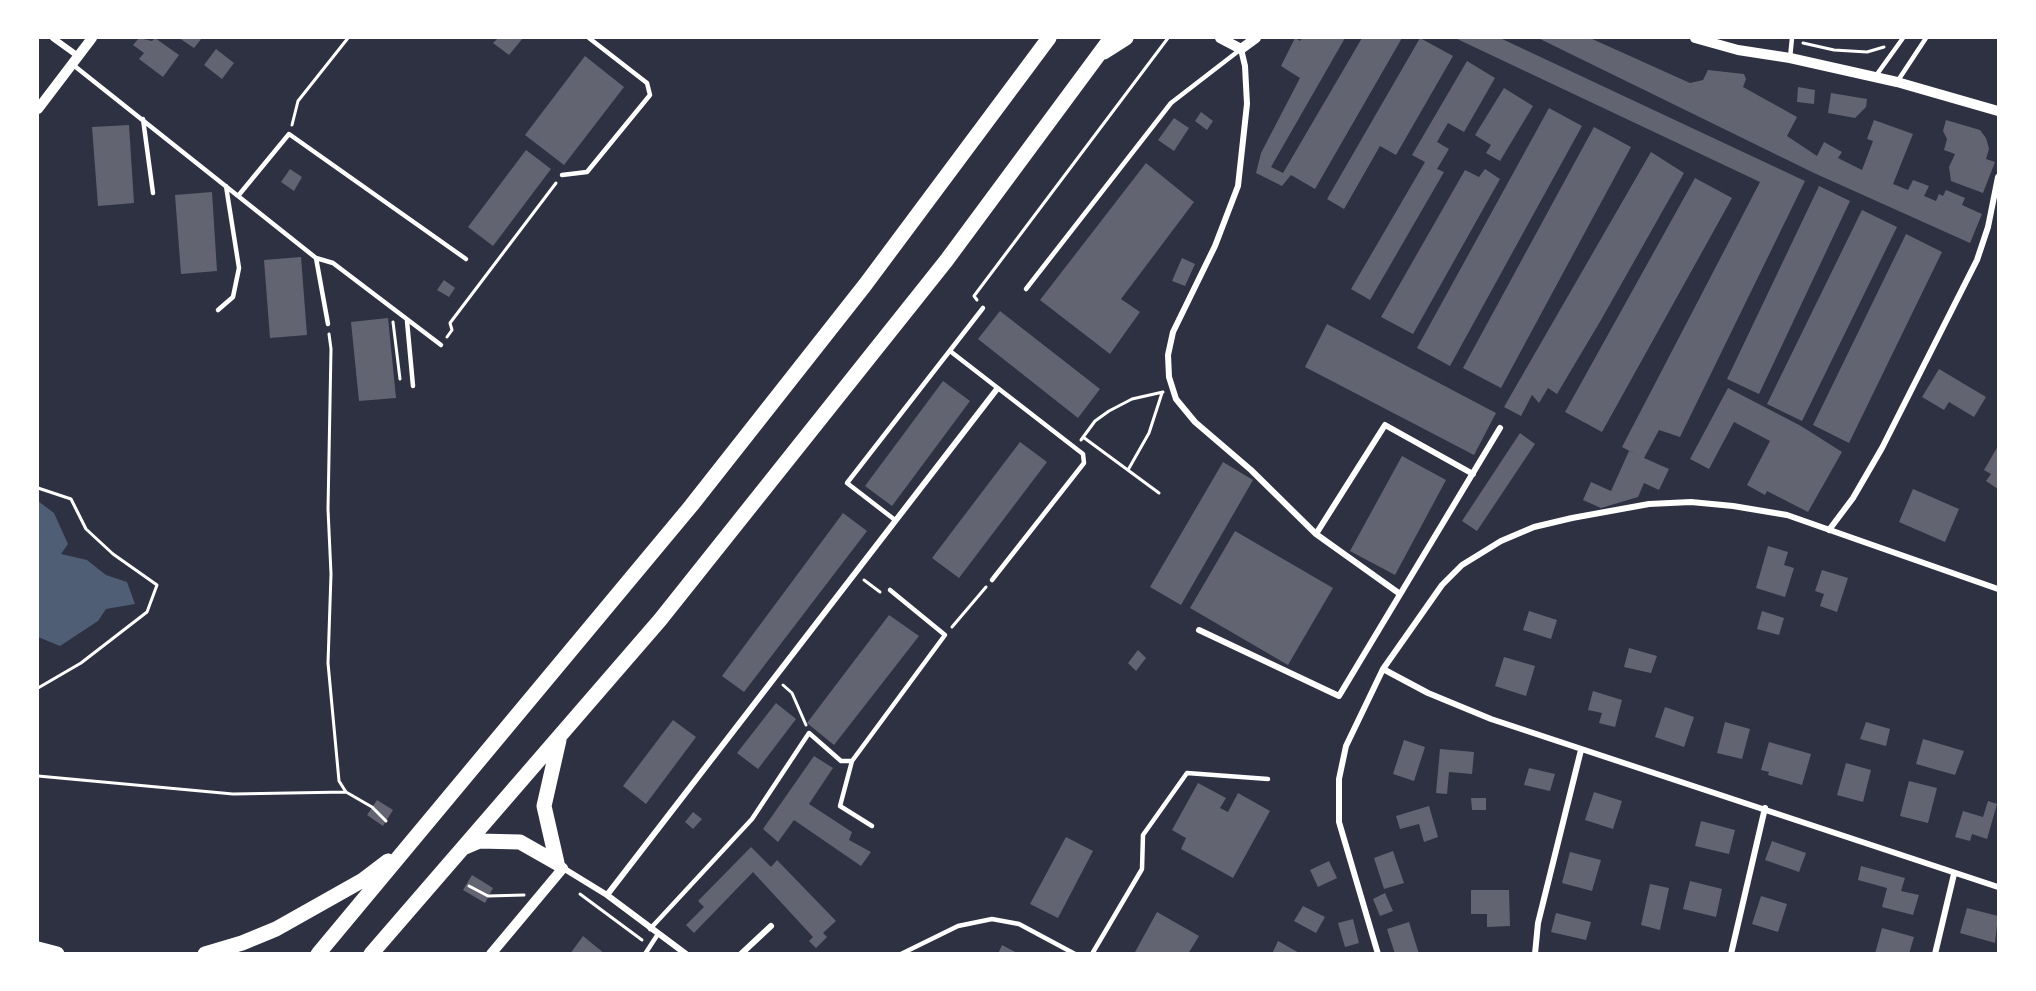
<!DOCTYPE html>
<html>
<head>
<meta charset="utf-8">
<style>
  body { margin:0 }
  #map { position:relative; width:2036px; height:991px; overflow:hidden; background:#2d3142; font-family:Mulish,sans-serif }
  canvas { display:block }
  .frame { position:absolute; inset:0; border:39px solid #fff; pointer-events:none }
</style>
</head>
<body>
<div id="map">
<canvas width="2036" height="991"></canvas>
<div class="frame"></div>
</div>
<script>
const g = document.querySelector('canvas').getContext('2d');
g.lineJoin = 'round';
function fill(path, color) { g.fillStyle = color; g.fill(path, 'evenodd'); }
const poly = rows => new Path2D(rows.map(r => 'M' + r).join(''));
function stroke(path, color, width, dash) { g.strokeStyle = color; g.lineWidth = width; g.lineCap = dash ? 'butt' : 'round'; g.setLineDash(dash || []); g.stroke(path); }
const water = poly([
  [38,501,54,513,68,544,61,554,87,560,106,575,127,582,135,604,106,609,98,621,60,646,38,637]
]);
const building = poly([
  [139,38,152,41,155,38,179,55,163,77,139,59,144,53,133,45],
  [179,38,202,38,194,48],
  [498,38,523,38,509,55,493,43],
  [1295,38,1300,41,1302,38,1345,38,1271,167,1283,173,1362,38,1402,38,1315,189,1291,175,1282,186,1256,173,1261,153,1300,78,1281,66],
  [1420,38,1453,56,1396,155,1380,146,1344,209,1327,199],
  [1455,38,1500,38,1805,181,1680,437,1659,430,1644,458,1669,469,1659,490,1644,483,1638,497,1601,508,1583,500,1591,482,1611,491,1629,451,1637,455,1622,447,1760,182],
  [1538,38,1590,38,1690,83,1703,80,1708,70,1744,74,1746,79,1743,87,1797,117,1787,136,1817,156,1824,142,1842,152,1838,158,1862,170,1873,141,1867,139,1874,120,1913,134,1893,184,1908,190,1913,180,1929,186,1924,196,1936,201,1939,194,1943,196,1946,190,1965,198,1962,205,1982,214,1970,243,1814,173],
  [216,49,234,63,222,79,204,65],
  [585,56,624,87,564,165,525,135],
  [1467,61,1495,78,1464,132,1448,123,1437,142,1449,149,1437,169,1444,172,1370,300,1351,289,1425,162,1412,155],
  [1798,87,1815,90,1814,104,1797,102],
  [1504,88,1533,106,1500,161,1486,153,1491,145,1475,135],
  [1831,93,1867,99,1866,107,1855,118,1828,113],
  [1549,108,1582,126,1450,366,1417,348],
  [1201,112,1213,121,1207,130,1195,121],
  [1174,118,1189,128,1174,151,1158,140],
  [1946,120,1980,130,1986,138,1989,149,1986,159,1995,162,1983,193,1951,181,1949,167,1955,154,1944,150,1947,139,1943,131],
  [129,125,134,203,98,206,92,127],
  [1594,127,1631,147,1501,388,1463,368],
  [526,150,551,169,493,246,468,227],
  [1651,152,1684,173,1601,320,1557,394,1548,388,1539,403,1532,395,1521,416,1504,407],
  [1146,163,1194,202,1121,299,1140,312,1110,354,1040,300],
  [290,169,302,177,294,191,281,182],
  [1485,169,1500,179,1413,334,1381,317,1465,170,1479,177],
  [1695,178,1732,198,1602,432,1565,412],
  [1819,186,1850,201,1759,394,1727,379],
  [212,192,217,271,181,274,175,195],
  [1862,210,1897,227,1802,421,1767,404],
  [1906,234,1942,252,1849,443,1813,425],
  [301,257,307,335,270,338,264,260],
  [1182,258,1195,264,1185,286,1172,281],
  [444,280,455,288,449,297,437,290],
  [1000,311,1100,389,1078,418,978,339],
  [388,318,396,398,359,401,351,322],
  [1327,324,1496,413,1474,455,1305,367],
  [1939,369,1986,397,1974,417,1949,402,1944,410,1922,397],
  [943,381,970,401,892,506,865,486],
  [1728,388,1801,426,1842,452,1808,512,1767,491,1765,495,1747,485,1770,441,1734,422,1709,469,1690,459],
  [1520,433,1535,444,1477,531,1462,521],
  [1020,442,1047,462,959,578,932,558],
  [1998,446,1998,489,1986,481,1991,474,1984,470],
  [1402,456,1446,480,1395,575,1350,551],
  [1223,462,1253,480,1181,605,1150,587],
  [1913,489,1959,509,1945,542,1899,522],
  [843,513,867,531,744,692,722,676],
  [1235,531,1333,588,1288,665,1190,608],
  [1768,546,1788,552,1784,565,1794,568,1785,597,1756,588],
  [1822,570,1848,578,1837,612,1820,606,1824,594,1815,591],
  [1529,611,1557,620,1551,639,1523,630],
  [1762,611,1784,618,1779,635,1757,629],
  [889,615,919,636,834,745,807,723],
  [1629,648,1657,656,1651,673,1624,667],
  [1138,650,1146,658,1136,671,1128,663],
  [1504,657,1535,666,1526,696,1495,686],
  [1593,691,1622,700,1615,727,1599,723,1602,713,1588,710],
  [776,703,796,719,758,769,737,753],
  [1665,707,1694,717,1684,747,1655,737],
  [673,720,696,737,646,804,623,786],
  [1725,722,1750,729,1742,759,1717,753],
  [1866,722,1890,729,1886,746,1860,739],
  [1923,739,1964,751,1955,775,1916,764],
  [1404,740,1425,747,1414,781,1393,774],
  [1769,742,1811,754,1802,785,1768,775,1769,772,1761,770],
  [1440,749,1474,752,1472,774,1449,772,1447,794,1436,793],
  [814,756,833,768,809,804,852,832,849,840,871,852,861,866,794,820,778,842,763,829],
  [1846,763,1871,770,1863,802,1837,795],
  [1529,768,1555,774,1550,791,1524,785],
  [1909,781,1937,788,1928,823,1900,816],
  [1198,783,1226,798,1220,808,1228,812,1238,793,1270,811,1233,878,1181,849,1186,838,1172,830],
  [1594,792,1622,801,1613,829,1585,820],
  [1471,798,1486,798,1486,810,1472,810],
  [377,800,393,810,383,826,367,815],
  [1988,801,1997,804,1987,839,1972,834,1970,841,1955,837,1963,811,1983,817],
  [1429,806,1438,837,1424,842,1419,824,1400,829,1396,816],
  [693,812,702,819,693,829,685,822],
  [1701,821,1735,830,1729,854,1695,846],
  [1066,837,1093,851,1058,918,1030,904],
  [1772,841,1806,853,1799,872,1765,860],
  [751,847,771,867,777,860,836,921,823,933,827,937,816,948,809,941,813,937,753,872,694,933,686,925,704,907,698,901],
  [1393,851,1404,883,1384,889,1374,858],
  [1570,852,1601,860,1592,891,1562,883],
  [1329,861,1337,878,1318,887,1310,870],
  [1861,866,1905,878,1901,891,1919,895,1913,915,1882,907,1887,888,1858,880],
  [472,875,493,888,485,903,463,890],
  [1690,881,1722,889,1716,917,1683,909],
  [1650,884,1669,888,1660,930,1641,925],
  [1471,890,1509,890,1510,926,1487,927,1487,914,1471,914],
  [1385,893,1393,911,1380,916,1373,899],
  [1761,896,1787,904,1778,932,1752,924],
  [1303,906,1325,917,1316,933,1294,921],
  [1967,908,1998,916,1995,943,1960,933],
  [1157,912,1199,936,1188,954,1134,954],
  [1556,913,1591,922,1586,940,1551,932],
  [1353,919,1359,943,1345,947,1338,923],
  [1409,922,1419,954,1395,954,1387,929],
  [1882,928,1914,937,1909,954,1875,954],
  [583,936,605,954,570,954],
  [1278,941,1301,954,1272,954],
  [1002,945,1019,954,998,954]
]);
const path = poly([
  [1803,43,1834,50,1867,52,1884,47],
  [292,125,298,101,348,38],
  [977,300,974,296,1168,38],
  [393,322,400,379],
  [329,334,331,349,328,509,331,574,328,663,339,781,346,792,372,807,386,821],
  [447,337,452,330,450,323,556,183],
  [1083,437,1159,493],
  [1081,440,1095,421,1109,411,1132,399,1163,392],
  [1128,470,1149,433,1162,393],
  [38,488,71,499,86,529,113,554,157,585,147,612,81,663,38,688],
  [864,580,880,592],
  [952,627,986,587],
  [783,685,792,693,806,725],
  [38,776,233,794,346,792],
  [469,886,488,896,524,895],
  [580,894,642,940]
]);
const service = poly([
  [1790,58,1792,38],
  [72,64,316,258,333,263,441,345],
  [1875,77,1903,38],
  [1897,82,1926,38],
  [143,119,153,193],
  [562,175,587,172,650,95,647,83,589,38],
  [238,196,289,134,466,259],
  [316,258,328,324],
  [1026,289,1171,103,1241,49],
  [218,310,233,297,239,268,226,186],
  [407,321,413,386],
  [950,351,1083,454,1084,463,992,580],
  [895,520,847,483,983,308],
  [852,761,840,806,872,826],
  [650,929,752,819,809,733,841,761,852,761,945,635,890,590],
  [645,954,658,934],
  [901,954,958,926,992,919,1019,924,1075,954],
  [1092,954,1142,869,1143,835,1187,773,1268,779]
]);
const minor = poly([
  [53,38,78,56],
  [1241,49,1245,66,1247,104,1238,186,1215,246,1173,332,1168,355,1169,377,1176,399,1195,422,1251,470,1316,534],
  [1829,530,1853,498,1882,448,1977,260,1988,227,1998,177],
  [1400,594,1316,534,1385,425,1473,474],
  [1199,630,1339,696,1500,428],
  [1383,669,1428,693,1491,719,1998,887],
  [563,868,607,895,686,954],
  [607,895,997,389],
  [741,954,771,926],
  [1378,954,1339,822,1339,779,1346,746,1383,669,1442,585,1462,565,1501,541,1534,527,1572,518,1649,504,1691,502,1733,506,1787,515,1998,589],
  [1535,954,1538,923,1581,750],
  [1731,954,1765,808],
  [1935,954,1954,874]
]);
const tertiary = poly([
  [1220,38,1241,49,1256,38],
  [1695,38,1738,50,1790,58,1897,82,1998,111],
  [38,109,92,38],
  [491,954,563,868,557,863]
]);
const trunk = poly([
  [1104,52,1126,38],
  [465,847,479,841,520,842,557,863],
  [557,863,544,806,559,740],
  [38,949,57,954],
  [205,954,242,943,276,929,363,880,388,861],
  [318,954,691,506,865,285,1049,38],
  [371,954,660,620,946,261,1111,38]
]);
fill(water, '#4f5d75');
fill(building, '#626471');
stroke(path, '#fff', 3);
stroke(service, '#fff', 4.5);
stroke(minor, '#fff', 6);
stroke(tertiary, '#fff', 10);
stroke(trunk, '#fff', 15);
</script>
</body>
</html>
